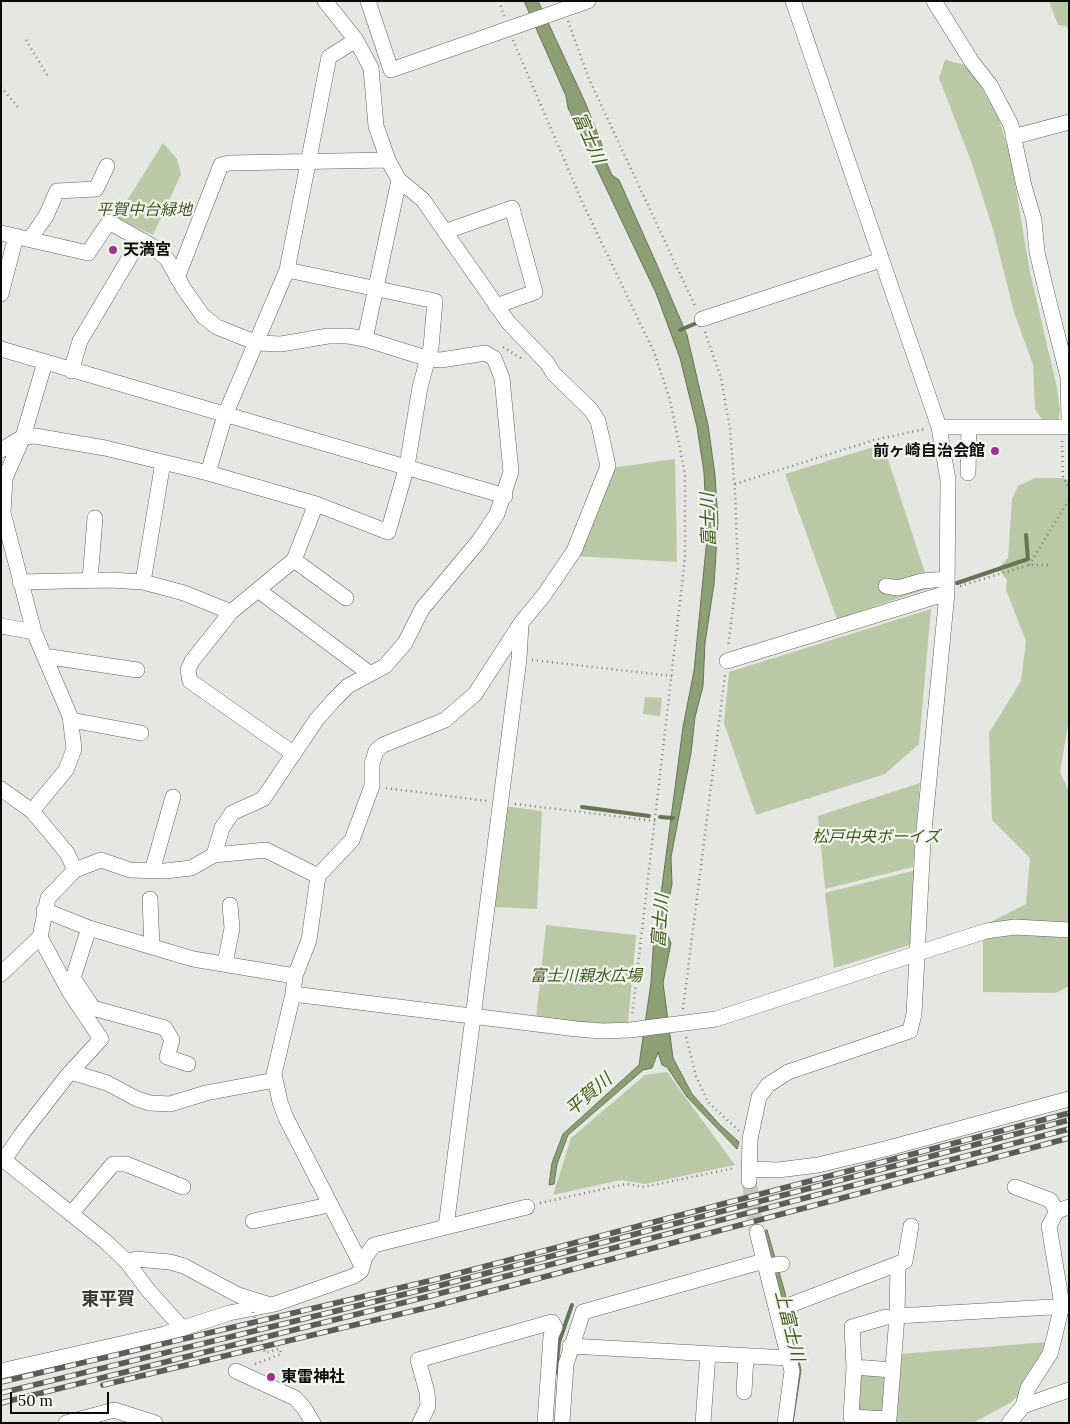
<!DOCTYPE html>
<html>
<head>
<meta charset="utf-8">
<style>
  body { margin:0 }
  #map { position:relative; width:1070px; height:1424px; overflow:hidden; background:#e5e8e2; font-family:Lora,serif }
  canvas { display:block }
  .frame { position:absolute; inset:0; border:2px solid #0b0c0a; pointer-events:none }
  .scale { position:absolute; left:10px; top:1392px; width:99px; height:22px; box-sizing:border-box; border:2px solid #0b0c0a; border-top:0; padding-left:6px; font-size:15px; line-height:18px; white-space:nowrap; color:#0b0c0a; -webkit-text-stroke:4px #f2f5ef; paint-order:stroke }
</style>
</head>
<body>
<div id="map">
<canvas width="1070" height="1424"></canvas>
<div class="frame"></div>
<div class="scale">50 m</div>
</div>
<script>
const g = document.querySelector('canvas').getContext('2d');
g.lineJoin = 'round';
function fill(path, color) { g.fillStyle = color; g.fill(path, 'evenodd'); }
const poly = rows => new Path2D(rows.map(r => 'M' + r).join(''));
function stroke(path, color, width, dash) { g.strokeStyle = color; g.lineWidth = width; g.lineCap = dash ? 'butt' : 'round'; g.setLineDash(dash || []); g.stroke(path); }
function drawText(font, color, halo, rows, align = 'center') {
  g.font = font + ' Lora,"Noto Sans JP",serif'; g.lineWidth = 4.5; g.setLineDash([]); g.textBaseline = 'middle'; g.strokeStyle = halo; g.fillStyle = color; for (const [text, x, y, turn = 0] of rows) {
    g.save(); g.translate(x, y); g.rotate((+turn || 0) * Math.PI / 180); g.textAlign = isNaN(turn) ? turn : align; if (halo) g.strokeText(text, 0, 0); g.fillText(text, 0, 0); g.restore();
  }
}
const green = poly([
  [1049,1,1069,1,1069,29,1066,26,1058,25],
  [945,60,970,66,999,119,1011,160,1030,272,1057,388,1060,410,1058,424,1045,424,1035,409,1033,365,1014,312,993,229,971,161,939,78],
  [163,143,177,159,181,174,153,235,116,218],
  [883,444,930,588,837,619,785,474],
  [675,459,677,562,576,556,591,530,610,468],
  [1035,478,1063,478,1069,480,1069,719,1060,772,1069,791,1069,986,1056,993,983,992,983,926,1026,904,1030,858,992,820,989,733,1021,681,1026,641,1006,590,1007,580,998,568,1008,558,1012,499,1018,486],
  [931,609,919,744,885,774,756,815,724,723,729,672],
  [645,697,662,698,660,716,643,714],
  [920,783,913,867,825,889,818,816],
  [504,806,542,811,537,909,494,907],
  [916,870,910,945,834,968,825,893],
  [546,925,636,935,628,1023,605,1025,536,1018],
  [667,1072,735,1165,645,1184,621,1180,553,1195,571,1138,645,1075],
  [1048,1342,1019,1395,1010,1403,973,1423,894,1423,900,1354],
  [861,1372,885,1374,885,1413,857,1413]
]);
const water = poly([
  [524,1,538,1,585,102,602,145,602,153,612,175,619,180,657,265,687,335,708,425,715,475,718,521,714,584,705,643,703,686,695,717,691,753,671,857,672,884,665,918,665,930,671,943,663,983,673,1058,692,1094,720,1125,739,1142,737,1149,687,1097,667,1067,662,1065,658,1052,652,1068,643,1070,568,1135,557,1164,554,1184,549,1185,552,1163,563,1134,639,1065,651,983,654,934,658,929,658,917,683,727,694,671,707,538,704,472,697,427,680,358,656,293,568,108,566,96,524,1],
  [767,1230,785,1293,801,1370,793,1423,789,1423,794,1392,763,1231,767,1230]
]);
const stream = poly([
  [680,330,699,322],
  [957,583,1028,559,1026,535],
  [582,807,649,816],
  [660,817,673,818],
  [556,1373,559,1342,572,1305]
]);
const minorTunnel = poly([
  [749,1181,757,1232]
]);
const path = poly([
  [499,1,504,16],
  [568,21,589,79,696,308],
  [26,40,49,78],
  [513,40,584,206,654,352,670,400,685,474,685,558,632,1017],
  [1,87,18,107],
  [705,332,721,378,730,429,735,493,738,568,728,647],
  [503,347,522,359],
  [1062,441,1063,478,1069,487],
  [735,484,874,440,925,429],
  [1029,565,1069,500],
  [960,586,1029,565,1051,565],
  [532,660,672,676],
  [386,788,487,801],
  [515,804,655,821],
  [683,1009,725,675],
  [686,1037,696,1076,708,1102,739,1131],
  [540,1203,626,1184,644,1187,735,1168],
  [255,1364,281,1354,280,1349,265,1353]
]);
const minor = poly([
  [325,1,356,40,371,68,376,126,388,160,399,180,423,200,508,322,547,363,554,374,591,410,598,421,608,466,574,551,544,595,521,623,475,694,445,720,383,745,376,751,372,764,372,786,352,840,318,876,309,940,295,976,293,994,274,1074,280,1102,286,1118,362,1266],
  [368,1,391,70,588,1],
  [934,1,972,62,990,85,1011,125,1024,186,1034,220,1037,252,1047,294,1068,377,1069,420],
  [1013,137,1069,122],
  [447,231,512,208,535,292,496,306],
  [1,233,88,253,109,222,152,246,167,259,184,289,203,316,217,327,257,343,281,344,328,336,348,336,365,339,429,359,441,360,485,353,494,358,502,378,511,472,497,514,478,542,422,609,405,643,385,666,348,686,334,700,317,719,263,799,232,813,222,828,214,855,191,868,165,871,130,870,101,860,75,870,48,898,40,937,69,991,101,1039,67,1076,21,1135,4,1160,1,1160],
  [30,239,46,216,57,191,96,189,107,166],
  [177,278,221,165,229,163,388,160],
  [1,294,16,236],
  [702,319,881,260],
  [365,339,399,180],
  [1,349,505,496],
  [71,371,80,341,140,240],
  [939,427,1069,427],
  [1,450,23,437,35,436,105,448,208,473,316,504,388,532,407,466,420,387,431,347,435,301,287,270],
  [208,473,225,415,287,270,329,57,356,40],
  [968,473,969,427],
  [294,560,346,598],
  [90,580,95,518],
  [20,582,110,580,143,582,163,462],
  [143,582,184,593,231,612,294,560,316,504],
  [886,586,898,588,922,581,947,579],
  [258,590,369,673],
  [231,612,192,661,188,670,190,681,294,754],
  [1,626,34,632],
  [44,656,137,670],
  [727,661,947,593],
  [71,720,141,733],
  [1,789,32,811,66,770,74,749,70,716,34,632,3,513,5,478,23,437,45,362],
  [32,811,67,853,75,870],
  [214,855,266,850,318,876],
  [152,871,173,797],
  [150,899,152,947],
  [44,910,89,928,193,959,295,976],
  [89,928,73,978,93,1008,165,1028,172,1040,167,1057,188,1064],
  [225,964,232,928,230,905],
  [1,974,40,937],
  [293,994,577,1029,602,1031,630,1030,716,1019,986,931,1015,927,1069,930],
  [71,1072,107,1083,137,1099,150,1103,170,1104,206,1093,275,1080],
  [4,1160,105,1241,127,1262,148,1290,183,1329],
  [749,1169,778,1170,818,1165,885,1149,1069,1099],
  [749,1181,750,1139,759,1097,768,1085,788,1072,910,1031,914,1014,923,841,947,593,948,480,939,427,793,1],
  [1015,1187,1050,1200,1057,1211],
  [71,1214,113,1164,126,1164,183,1187],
  [253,1221,329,1205],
  [446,1227,519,659,521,624],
  [757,1232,792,1371,785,1423],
  [127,1262,136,1259,170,1262,184,1266,238,1295,267,1304],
  [767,1266,782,1264],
  [777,1305,790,1305,905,1261,911,1226],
  [897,1316,1069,1306],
  [570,1346,788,1358],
  [854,1367,852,1327,886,1317],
  [892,1370,854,1367,851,1417,889,1419,897,1316,898,1264],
  [1,1371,165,1334,229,1313,275,1304,354,1276,361,1271,365,1257,374,1245,527,1207],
  [236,1371,295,1398,304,1408,313,1423],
  [744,1392,746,1356],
  [1023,1406,1069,1390],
  [66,1423,114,1410,155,1423],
  [420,1423,428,1406,427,1392,418,1360,552,1322,555,1327,551,1336,545,1423],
  [562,1423,566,1364,583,1312,764,1261],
  [703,1423,708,1354],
  [1009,1423,1023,1406,1028,1388,1050,1354,1054,1339,1062,1305,1049,1226,1057,1211,1069,1207]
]);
const rail = poly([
  [1,1382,433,1280,1069,1113],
  [103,1385,438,1305,1069,1138],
  [1,1393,434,1287,1069,1120],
  [1,1403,434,1295,1069,1129]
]);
const pathBridge = poly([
  [253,1312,265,1353]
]);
const markers = [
  [113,250,5,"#a1318f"],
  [995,451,5,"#a1318f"],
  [271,1377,5,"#a1318f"]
];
const parkNames = [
  ["平賀中台緑地",144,210],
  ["松戸中央ボーイズ",876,837],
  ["富士川親水広場",586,976]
];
const poiNames = [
  ["天満宮",123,250],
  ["前ヶ崎自治会館",985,451,"right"],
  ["東雷神社",281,1377]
];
const waterNames = [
  ["富士川",588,138,66],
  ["富士川",709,520,-92],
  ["富士川",661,921,-86],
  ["平賀川",589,1095,-41],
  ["上富士川",789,1326,76]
];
const neighbourhoodNames = [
  ["東平賀",108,1300]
];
fill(green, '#b9c9a6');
fill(water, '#8d9f75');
stroke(water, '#667355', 1);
stroke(stream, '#667355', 4);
stroke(minorTunnel, '#c4c7c2', 15, [15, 8]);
stroke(minor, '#5e615c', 16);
stroke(path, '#797b77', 2.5, [1, 4]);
stroke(minor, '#fff', 15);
stroke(rail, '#5a5c58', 5.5);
stroke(rail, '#f2f5ef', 4, [11]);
stroke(pathBridge, '#797b77', 2.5, [1, 4]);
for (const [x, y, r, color] of markers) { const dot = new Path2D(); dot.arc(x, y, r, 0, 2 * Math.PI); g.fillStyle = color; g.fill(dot); stroke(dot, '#f2f5ef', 2); }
drawText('italic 16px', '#3f5616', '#f2f5ef', parkNames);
drawText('bold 16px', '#0b0c0a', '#f2f5ef', poiNames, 'left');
drawText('italic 18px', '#435b1b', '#f2f5ef', waterNames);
drawText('bold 18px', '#373a35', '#f2f5ef', neighbourhoodNames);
</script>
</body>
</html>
